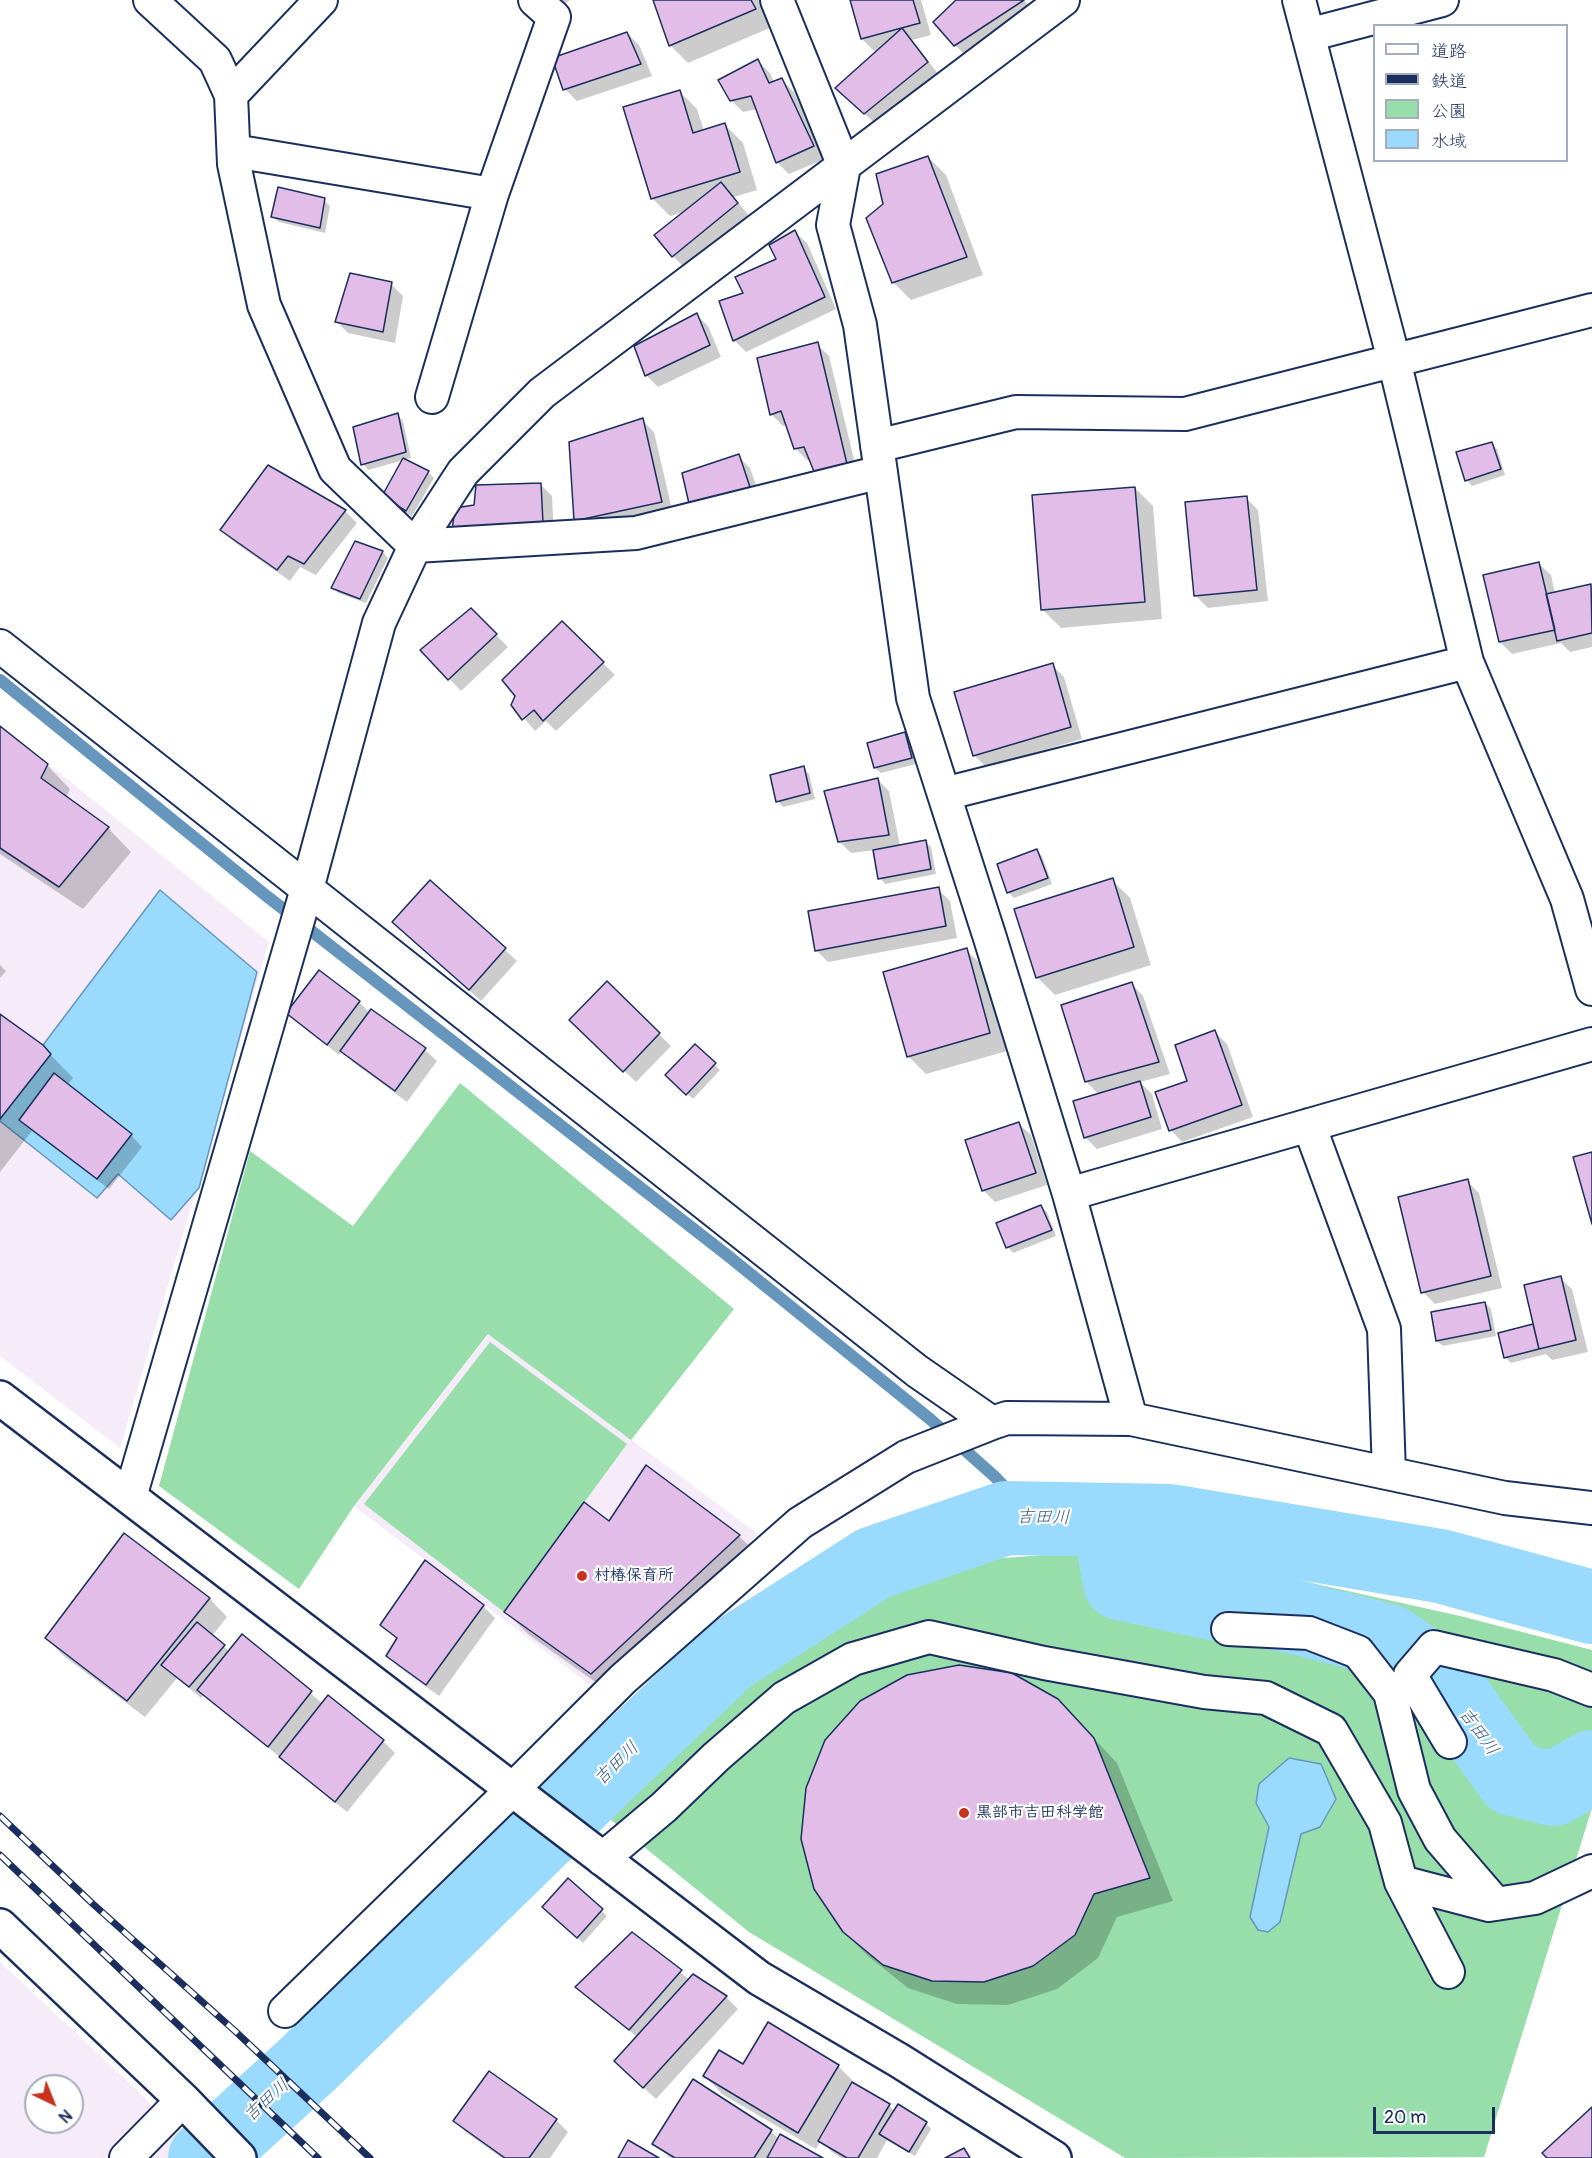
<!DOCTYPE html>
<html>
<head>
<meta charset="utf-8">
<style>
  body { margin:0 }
  #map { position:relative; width:1592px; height:2158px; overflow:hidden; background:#fff; font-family:Pangolin,"Klee One",sans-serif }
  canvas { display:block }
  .legend { position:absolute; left:1373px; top:24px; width:195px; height:138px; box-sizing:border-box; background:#fff; border:2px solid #a4acbf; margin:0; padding:8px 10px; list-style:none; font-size:18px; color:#1b2f5e }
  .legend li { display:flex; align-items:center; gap:12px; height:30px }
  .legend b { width:30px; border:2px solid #a4acbf }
  .north { position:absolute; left:24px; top:2074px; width:60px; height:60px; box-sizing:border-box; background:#fff; border:2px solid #a4acbf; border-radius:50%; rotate:137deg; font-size:16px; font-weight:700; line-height:24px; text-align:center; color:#1b2f5e }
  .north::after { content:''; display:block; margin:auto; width:21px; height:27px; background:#c8321e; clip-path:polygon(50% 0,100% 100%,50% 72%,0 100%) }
  .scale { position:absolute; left:1373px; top:2107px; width:122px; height:27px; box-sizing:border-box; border:3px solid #1b2f5e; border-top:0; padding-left:8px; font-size:18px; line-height:21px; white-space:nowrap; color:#1b2f5e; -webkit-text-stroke:4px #fff; paint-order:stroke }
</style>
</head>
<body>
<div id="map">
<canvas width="1592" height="2158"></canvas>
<ul class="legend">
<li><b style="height:8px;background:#fff"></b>道路</li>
<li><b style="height:8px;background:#1b2f5e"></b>鉄道</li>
<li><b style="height:16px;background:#97deab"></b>公園</li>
<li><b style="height:16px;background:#9adafc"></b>水域</li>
</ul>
<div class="north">N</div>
<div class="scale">20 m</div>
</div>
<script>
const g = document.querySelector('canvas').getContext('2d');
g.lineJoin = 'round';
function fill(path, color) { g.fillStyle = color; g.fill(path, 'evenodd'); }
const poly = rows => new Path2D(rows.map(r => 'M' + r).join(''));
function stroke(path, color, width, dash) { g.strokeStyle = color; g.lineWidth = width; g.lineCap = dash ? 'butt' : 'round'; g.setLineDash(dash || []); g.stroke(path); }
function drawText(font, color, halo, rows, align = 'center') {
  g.font = font + ' Pangolin,"Klee One",sans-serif'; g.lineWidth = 4.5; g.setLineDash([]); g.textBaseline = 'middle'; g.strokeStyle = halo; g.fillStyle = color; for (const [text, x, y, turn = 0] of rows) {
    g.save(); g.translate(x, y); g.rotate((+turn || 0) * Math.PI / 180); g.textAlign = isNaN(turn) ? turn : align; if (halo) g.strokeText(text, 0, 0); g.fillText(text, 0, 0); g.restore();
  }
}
const built = poly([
  [0,725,269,942,120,1448,0,1356],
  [489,1334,758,1534,594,1688,354,1506],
  [0,1962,138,2091,202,2158,0,2158],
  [36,2086,72,2086,72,2122,36,2122]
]);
const green = poly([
  [460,1083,734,1309,631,1440,488,1334,354,1506,299,1589,159,1486,250,1151,353,1226],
  [490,1342,627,1444,504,1612,364,1504],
  [1150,1547,1460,1616,1592,1650,1592,1808,1484,2157,1125,2158,749,1932,606,1816,662,1755,762,1667,886,1582,991,1559]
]);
const water = poly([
  [160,890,257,972,199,1188,171,1220,118,1174,97,1198,0,1121,0,1117,43,1045,160,890],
  [1289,1758,1321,1764,1336,1799,1320,1827,1301,1834,1280,1922,1268,1932,1258,1930,1250,1917,1269,1827,1256,1803,1259,1784,1289,1758]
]);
const shadow = poly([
  [558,0,570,0,563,5],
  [654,0,759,0,772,27,688,63,670,45],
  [851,0,921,0,931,35,912,40,939,75,877,125,849,100,882,48,874,51,862,39],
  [959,0,1024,0,1034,13,967,57,955,45],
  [627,33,639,45,652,76,577,101,565,89],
  [758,61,770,73,774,82,782,80,794,92,825,159,789,174,777,162,757,109,743,112,731,100],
  [679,91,697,109,704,131,725,125,743,143,757,190,734,197,749,216,685,268,673,256,687,211,670,216,652,198],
  [928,157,946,175,983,275,911,300,893,282,885,205],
  [324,200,330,206,325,233,279,222,273,217],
  [795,232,807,243,836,309,746,352,734,340,745,294,778,259],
  [391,284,403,296,395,343,348,333,336,321],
  [696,314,708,326,721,357,658,387,646,375],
  [817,344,829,356,858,476,807,460,795,448,788,425,783,426,771,414],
  [398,415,403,421,411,458,368,470,363,464],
  [642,420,654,432,673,514,587,532,575,520],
  [1491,443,1497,449,1505,475,1472,486,1467,480],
  [738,456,750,468,761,499,703,519],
  [404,460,428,472,434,478,412,516,389,502],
  [540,484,552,496,554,535,476,506],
  [1135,488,1153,506,1162,619,1061,628,1043,610],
  [1246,498,1258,510,1268,601,1208,608,1196,596],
  [345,511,357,523,316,575,300,567,290,581,234,542,222,530],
  [355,543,383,552,388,558,366,603,338,593,333,587],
  [1539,564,1551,575,1555,594,1590,586,1592,588,1592,647,1570,652,1561,643,1512,654,1500,642],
  [471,610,508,647,461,691,422,650],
  [562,623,615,675,556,731,546,721,535,731,513,705],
  [1052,665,1064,677,1082,739,986,767,974,755],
  [0,728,47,765,70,789,66,798,108,828,131,852,83,909,0,854],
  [904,734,910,740,916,764,881,773,875,768],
  [803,768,809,774,815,799,783,807,778,801],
  [877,779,889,791,900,846,925,842,931,847,936,874,885,884,880,878,875,850,851,853,839,841],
  [1037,851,1042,856,1052,884,1014,898,1008,892],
  [1112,880,1130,898,1151,965,1055,995,1037,977],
  [430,882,517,961,481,1001,406,934],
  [938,889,950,901,957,938,828,962,816,950],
  [966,950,984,967,1007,1051,926,1074,908,1056],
  [0,965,6,971,0,978],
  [319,972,359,1002,370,1013,425,1050,437,1061,407,1102,354,1063,342,1051,339,1055,300,1024,288,1013],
  [607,983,671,1046,636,1082,571,1020],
  [1132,984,1143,996,1170,1074,1140,1082,1152,1094,1162,1129,1097,1149,1085,1137,1099,1095,1086,1081],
  [0,1016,42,1046,73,1078,67,1085,131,1135,142,1147,109,1189,32,1131,0,1172],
  [1215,1032,1227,1044,1253,1117,1182,1142,1171,1130,1189,1082],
  [695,1046,720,1070,693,1099,667,1075],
  [1019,1124,1031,1135,1047,1185,995,1202,983,1190],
  [1467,1181,1479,1193,1502,1288,1435,1304,1423,1292],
  [1041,1206,1047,1212,1056,1236,1013,1253,1008,1247,998,1224],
  [1560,1278,1572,1289,1588,1352,1552,1360,1546,1354,1511,1363,1505,1357,1532,1326,1536,1329],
  [1485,1303,1491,1309,1496,1336,1443,1346,1437,1341],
  [609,1524,739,1536,762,1559,615,1696,529,1635,506,1612],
  [124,1535,210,1599,227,1617,212,1636,230,1652,243,1636,323,1704,383,1741,395,1753,347,1812,204,1695,201,1698,177,1678,145,1717,64,1656,46,1638],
  [426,1562,483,1606,495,1618,439,1696,400,1668,388,1656,398,1640,382,1625],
  [1058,1700,1117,1763,1173,1901,1117,1917,1098,1958,1057,1989,1008,2005,957,2004,908,1988,868,1956,844,1932],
  [568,1880,607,1916,583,1943,550,1913],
  [632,1934,690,1980,693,1976,726,1997,738,2009,656,2099,628,2073,637,2037,589,1999,577,1987],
  [744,2066,838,2066,856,2084,855,2085,889,2105,895,2112,926,2123,931,2129,915,2156,887,2140,877,2158,841,2158,832,2152,821,2141,816,2149,722,2094,705,2076],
  [489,2073,556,2120,568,2132,550,2158,502,2158,467,2133,455,2121],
  [771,2131,779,2139,820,2158,670,2158,654,2143]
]);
const stream = poly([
  [0,680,264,894,727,1255,930,1419,994,1476,1035,1518]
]);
const river = poly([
  [1109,1520,1120,1583,1212,1603,1291,1616,1389,1641,1438,1675,1513,1779,1554,1789,1592,1767],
  [205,2158,308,2064,609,1770,729,1656,874,1563,1006,1518,1170,1521,1440,1566,1592,1607]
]);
const building = poly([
  [653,0,751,0,756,9,669,46,653,0],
  [850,0,913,0,920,23,861,39,850,0],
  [956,0,1024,0,954,46,933,22,956,0],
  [902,28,928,62,864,114,835,88,902,28],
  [627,32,641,64,563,90,552,58,627,32],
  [758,59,769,83,782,78,814,146,776,163,751,96,730,101,718,80,758,59],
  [680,90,693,133,725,123,740,172,651,199,623,107,680,90],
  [928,156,967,257,892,283,866,218,883,204,876,174,928,156],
  [721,182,738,203,672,257,654,235,721,182],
  [278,187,325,198,320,228,271,217,278,187],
  [795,230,825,297,733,341,719,301,743,293,735,277,776,259,769,245,795,230],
  [350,273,392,282,383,332,335,322,350,273],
  [697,313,710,345,645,376,634,346,697,313],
  [818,342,847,464,815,474,804,447,794,449,781,411,770,415,757,358,818,342],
  [398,413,406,452,361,465,353,427,398,413],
  [643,418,662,502,574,521,569,442,643,418],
  [1492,442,1501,469,1465,481,1456,452,1492,442],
  [739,454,750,487,690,508,682,473,739,454],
  [403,458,429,471,406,511,382,496,403,458],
  [268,465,346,510,304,564,288,556,277,570,220,530,268,465],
  [541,483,543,523,452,531,455,508,474,505,476,485,541,483],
  [1135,487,1145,602,1041,610,1032,495,1135,487],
  [1247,496,1257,590,1194,596,1185,502,1247,496],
  [355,541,383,551,360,599,331,588,355,541],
  [1539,562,1555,630,1499,642,1483,575,1539,562],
  [1591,584,1592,633,1557,641,1546,594,1591,584],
  [471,608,497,634,448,680,420,650,471,608],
  [562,621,604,662,543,721,534,710,522,720,511,705,515,696,502,680,562,621],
  [1053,663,1071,727,973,756,954,692,1053,663],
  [0,726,48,764,41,778,109,827,59,887,0,848,0,726],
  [905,732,912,758,874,768,867,743,905,732],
  [804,766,810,793,776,802,770,775,804,766],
  [878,778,889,835,838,842,824,791,878,778],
  [926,840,931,869,878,879,873,850,926,840],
  [1037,849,1048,878,1007,893,997,864,1037,849],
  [1113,878,1134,947,1036,978,1014,909,1113,878],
  [430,880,506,948,469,990,392,922,430,880],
  [939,887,946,926,815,951,808,911,939,887],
  [967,948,990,1033,907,1057,883,972,967,948],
  [319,970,360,1001,327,1045,286,1013,319,970],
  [607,981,660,1033,623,1072,569,1020,607,981],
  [1132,982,1159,1062,1085,1082,1061,1005,1132,982],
  [371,1009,426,1048,395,1091,340,1051,371,1009],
  [0,1014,43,1045,51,1054,0,1119,0,1014],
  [1215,1030,1242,1105,1169,1131,1155,1092,1187,1081,1175,1045,1215,1030],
  [695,1044,716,1063,686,1095,665,1075,695,1044],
  [54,1073,132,1134,97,1179,19,1120,54,1073],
  [1140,1081,1151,1117,1084,1138,1073,1101,1140,1081],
  [1019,1122,1036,1173,982,1191,965,1140,1019,1122],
  [1592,1152,1592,1224,1573,1157,1592,1152],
  [1468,1179,1491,1276,1421,1293,1398,1197,1468,1179],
  [1041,1205,1052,1230,1006,1248,996,1223,1041,1205],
  [1561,1276,1576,1340,1539,1349,1524,1285,1561,1276],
  [1485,1302,1491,1330,1436,1341,1431,1312,1485,1302],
  [1533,1324,1539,1349,1504,1358,1498,1333,1533,1324],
  [646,1465,740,1535,591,1674,504,1612,584,1502,609,1521,646,1465],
  [124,1533,210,1598,127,1701,45,1638,124,1533],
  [425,1560,484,1605,426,1685,386,1656,397,1638,380,1625,425,1560],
  [197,1622,225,1645,189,1687,161,1665,197,1622],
  [242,1634,312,1691,268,1747,197,1690,242,1634],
  [959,1665,1012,1673,1058,1699,1094,1738,1150,1878,1094,1894,1075,1935,1033,1966,984,1982,932,1981,883,1965,843,1932,814,1889,801,1839,806,1788,825,1740,860,1701,907,1675,959,1665],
  [328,1695,384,1740,335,1802,279,1757,328,1695],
  [568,1878,603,1909,577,1938,542,1907,568,1878],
  [632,1932,682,1970,629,2030,575,1987,632,1932],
  [693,1974,727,1996,643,2088,614,2061,693,1974],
  [768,2022,839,2065,798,2133,703,2076,719,2050,743,2064,768,2022],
  [489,2071,557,2119,529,2158,505,2158,453,2121,489,2071],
  [693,2079,772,2130,754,2158,675,2158,652,2144,693,2079],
  [852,2082,890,2104,858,2158,847,2158,818,2141,852,2082],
  [898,2104,927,2122,909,2152,879,2134,898,2104],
  [1592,2107,1592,2158,1547,2158,1542,2153,1592,2107],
  [780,2134,823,2158,767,2158,780,2134],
  [628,2140,659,2158,618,2158,628,2140],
  [964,2148,970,2158,945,2158,964,2148]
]);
const minor = poly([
  [150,0,215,60,231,95,234,164,264,305,335,469,415,546,636,533,881,472],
  [777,0,844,166,833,225,860,325,913,698,990,938,1069,1194,1131,1419],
  [1299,0,1394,360,1467,662,1567,899,1592,989],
  [1308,35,1442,0],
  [231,95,321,0],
  [234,151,492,194,554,17,535,0],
  [432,397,492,194],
  [877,446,1016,412,1185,414,1592,310],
  [0,646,917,1371,992,1423],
  [944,794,1467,662],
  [1309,1125,1384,1329,1389,1473],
  [1069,1194,1592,1044],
  [130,1497,307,889,379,623,415,546,463,472,542,393,1063,0],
  [1228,1629,1309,1633,1358,1652,1390,1693,1414,1790,1440,1839,1496,1904],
  [1450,1742,1410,1675,1434,1647,1554,1675,1592,1690],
  [602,1859,664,1807,716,1757,784,1698,853,1659,929,1637,1044,1663,1204,1692,1266,1698,1331,1730,1385,1823,1401,1882,1448,1972],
  [1401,1882,1489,1905,1535,1898,1592,1871],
  [285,2011,513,1789,623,1679,800,1523,906,1457,992,1423,1007,1418,1131,1419,1505,1498,1592,1508],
  [126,2158,183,2100]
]);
const tertiary = poly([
  [0,1398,759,1978,900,2061,1054,2158],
  [0,1926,183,2100,239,2158]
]);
const rail = poly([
  [0,1816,93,1904,235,2031,370,2158],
  [0,1855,318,2158]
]);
const markers = [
  [582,1576,6,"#c8321e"],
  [964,1813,6,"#c8321e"]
];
const poiNames = [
  ["村椿保育所",594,1576],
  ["黒部市吉田科学館",976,1813]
];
const waterNames = [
  ["吉田川",1043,1518,1],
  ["吉田川",1478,1732,54],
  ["吉田川",617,1764,-44],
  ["吉田川",267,2101,-42]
];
fill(built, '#f6ebf8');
fill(green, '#97deab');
fill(water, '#9adafc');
stroke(water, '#6796bd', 1.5);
fill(shadow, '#0003');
stroke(stream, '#6796bd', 12);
stroke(river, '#9adafc', 74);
fill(building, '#e2bde7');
stroke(building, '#1b2f5e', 1.5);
stroke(minor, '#1b2f5e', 36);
stroke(tertiary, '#1b2f5e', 38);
stroke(minor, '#fff', 32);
stroke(tertiary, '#fff', 33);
stroke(rail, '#1b2f5e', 7);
stroke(rail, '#fff', 4.5, [14]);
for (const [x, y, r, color] of markers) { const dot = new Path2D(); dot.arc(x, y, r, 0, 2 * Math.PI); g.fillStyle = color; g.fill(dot); stroke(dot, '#fff', 2); }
drawText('bold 16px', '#1b2f5e', '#fff', poiNames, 'left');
drawText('italic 18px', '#3b5a86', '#fff', waterNames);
</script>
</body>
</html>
